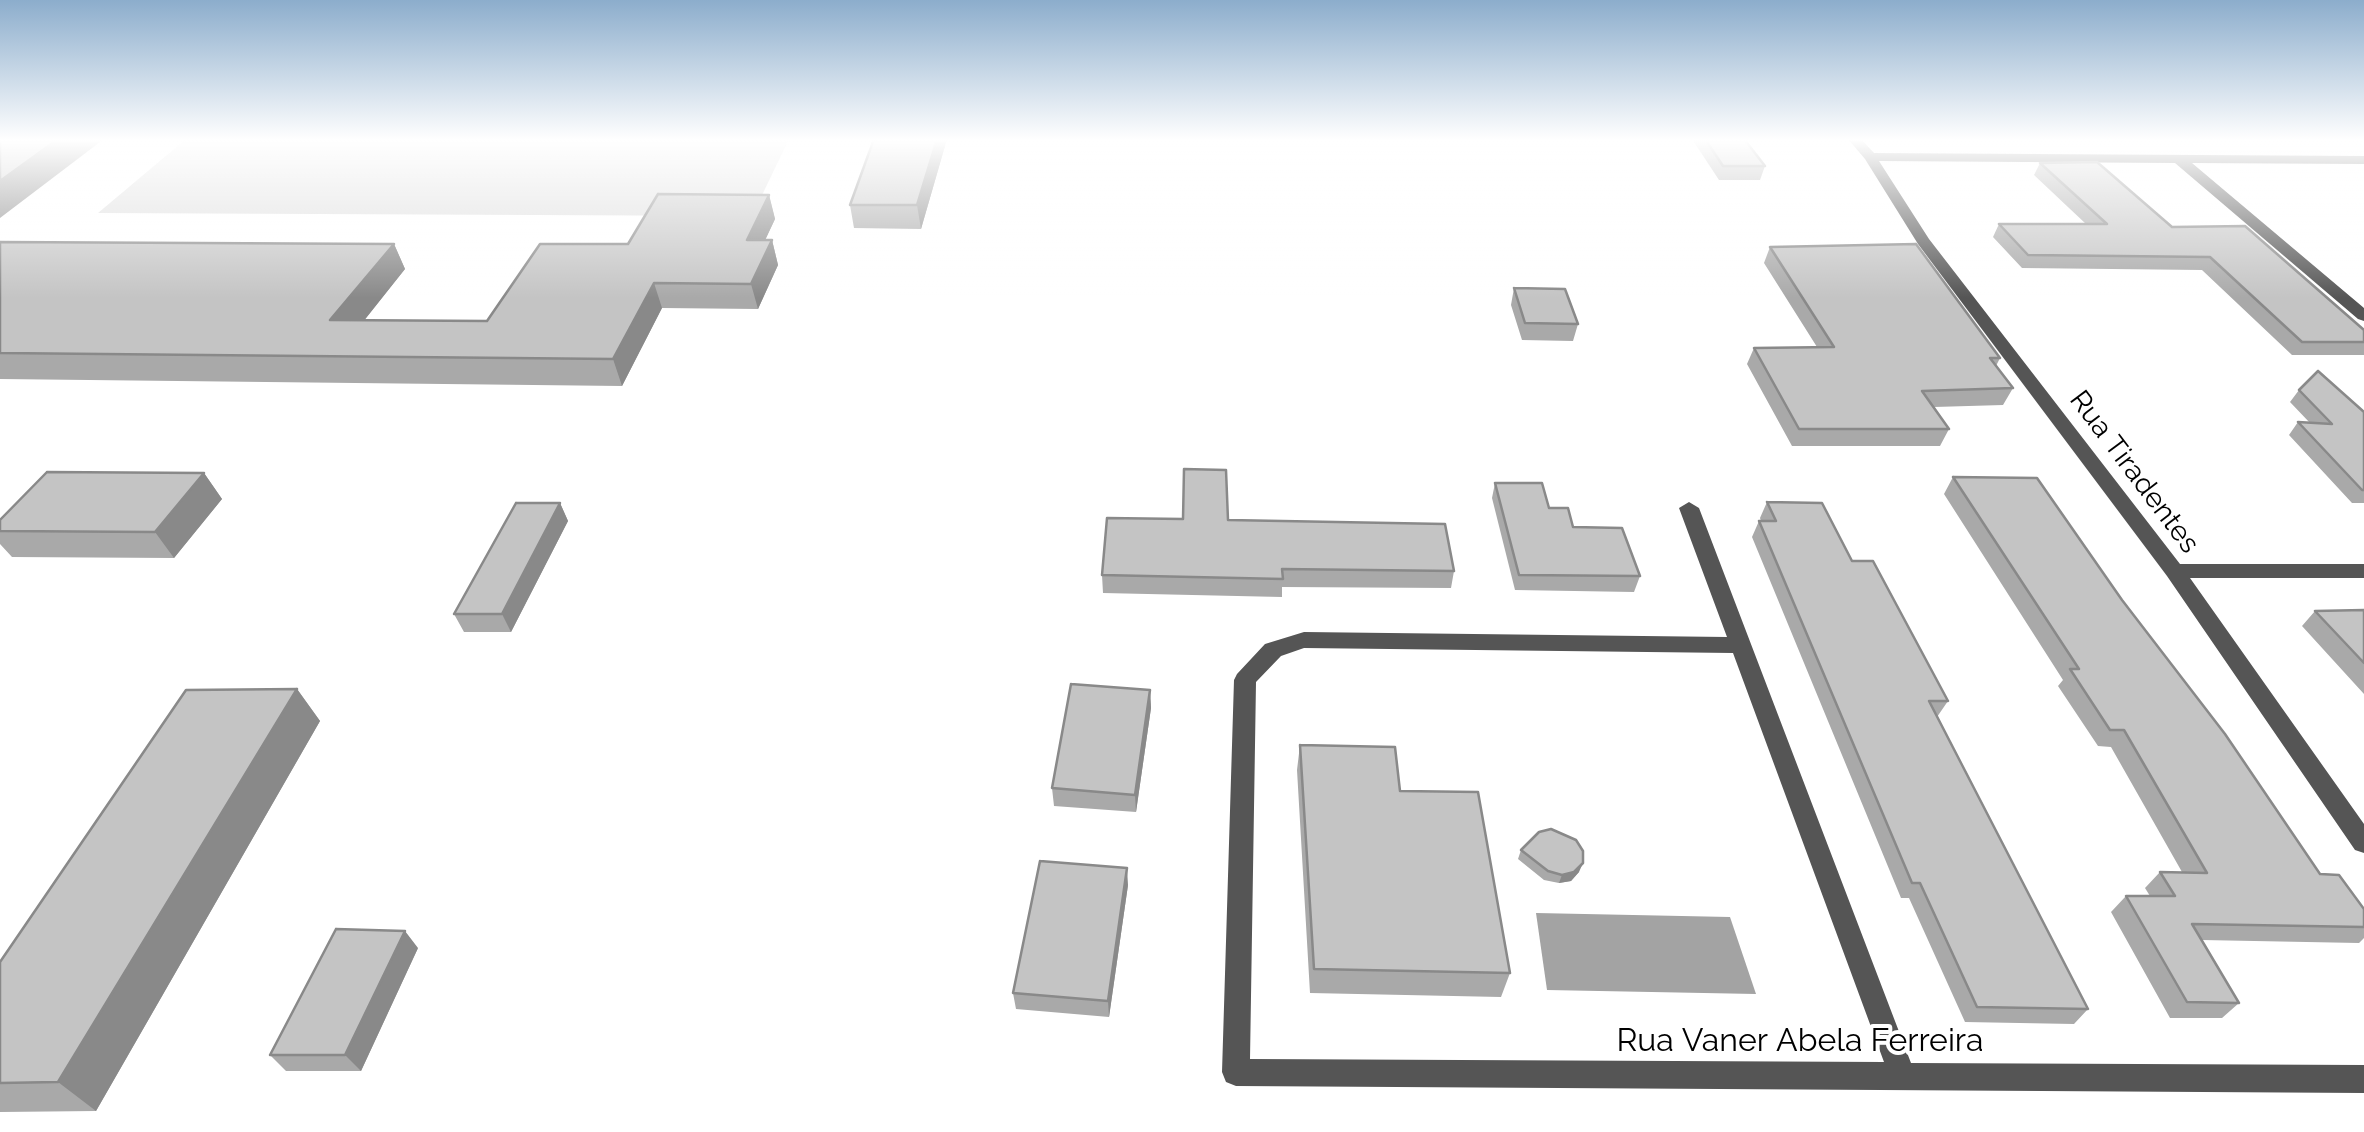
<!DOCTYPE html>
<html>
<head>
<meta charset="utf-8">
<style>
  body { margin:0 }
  canvas { display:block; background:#fff }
</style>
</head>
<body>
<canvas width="2364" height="1132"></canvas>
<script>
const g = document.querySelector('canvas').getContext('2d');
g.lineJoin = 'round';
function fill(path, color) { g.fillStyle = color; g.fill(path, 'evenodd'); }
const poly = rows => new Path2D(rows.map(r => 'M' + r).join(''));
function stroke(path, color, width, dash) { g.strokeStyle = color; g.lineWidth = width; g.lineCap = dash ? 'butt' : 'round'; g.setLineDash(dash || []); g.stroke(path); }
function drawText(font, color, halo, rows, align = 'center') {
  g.font = font + ' Raleway,sans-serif'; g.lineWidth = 8; g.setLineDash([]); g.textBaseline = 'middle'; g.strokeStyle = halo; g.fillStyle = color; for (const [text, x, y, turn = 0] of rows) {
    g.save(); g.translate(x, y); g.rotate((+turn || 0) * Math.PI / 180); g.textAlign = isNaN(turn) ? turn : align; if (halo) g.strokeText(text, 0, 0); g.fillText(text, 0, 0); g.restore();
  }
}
const green = poly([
  [186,139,789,139,752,216,98,213]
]);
const water = poly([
  [1536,913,1730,917,1756,994,1547,990]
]);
const street = poly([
  [1848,139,1861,139,1874,153,2364,156,2364,164,2192,163,2364,308,2364,321,2358,319,2175,163,1879,161,1929,239,2180,564,2364,564,2364,578,2190,578,2364,824,2364,853,2355,850,2167,576,1918,244,1865,159,1848,139],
  [1689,502,1699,508,1911,1063,2364,1065,2364,1093,1236,1086,1226,1082,1222,1072,1234,680,1237,674,1265,644,1304,632,1727,637,1679,508,1689,502],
  [1304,648,1733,653,1884,1062,1250,1059,1256,682,1281,656,1304,648]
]);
const wall = poly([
  [874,139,947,139,921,229,854,228,850,205],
  [1692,139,1744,139,1765,166,1760,180,1719,180],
  [2040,163,2172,227,2364,330,2364,355,2292,355,2202,270,2022,268,1993,237,1999,224,2086,224,2034,175],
  [769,195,775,219,765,240,772,240,778,265,758,309,662,308,622,386,0,379,0,242,394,244,405,269,364,320,487,321,628,244],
  [1770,247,2000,358,1996,366,2013,388,2003,405,1934,407,1949,429,1940,446,1792,446,1747,364,1754,348,1817,347,1764,263],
  [1514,288,1578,324,1573,341,1522,340,1511,305],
  [2299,390,2364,412,2364,503,2352,503,2289,435,2298,422,2310,423,2290,402],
  [204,473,222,499,174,558,12,557,0,544,0,520],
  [1953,477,2122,600,2320,874,2364,909,2364,938,2359,943,2202,940,2239,1003,2222,1018,2170,1018,2111,912,2126,896,2150,896,2145,888,2160,872,2182,872,2111,747,2098,746,2058,686,2063,680,1944,494],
  [1495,483,1549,508,1640,576,1634,592,1515,590,1492,498],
  [1767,502,1852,561,1948,701,1937,717,2088,1009,2074,1024,1965,1022,1909,898,1901,898,1752,537,1759,521,1761,521,1760,518],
  [560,503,568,521,511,632,464,632,454,614],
  [1228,520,1454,571,1451,588,1282,587,1282,597,1103,593,1102,575],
  [2364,610,2364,694,2302,626,2315,611],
  [297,689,320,721,96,1111,0,1112,0,962],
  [1150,690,1151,708,1136,812,1054,806,1052,788],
  [1300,745,1400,791,1510,973,1501,997,1310,993,1297,770],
  [1521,850,1579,872,1571,881,1559,883,1544,880,1518,859],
  [1128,885,1109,1017,1016,1009,1013,993],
  [418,948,361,1071,286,1071,270,1055]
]);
const shadedWall = poly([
  [58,139,104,139,0,218,0,181],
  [937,139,947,139,921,229,917,205],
  [769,195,775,219,754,264,747,240],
  [772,240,778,265,758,309,751,284],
  [394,244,405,269,344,346,330,320],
  [654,283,662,308,622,386,613,359],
  [204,473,222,499,174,558,155,532],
  [560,503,568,521,511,632,502,614],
  [297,689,320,721,96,1111,58,1082],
  [1150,690,1151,708,1136,812,1135,795],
  [1583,863,1579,872,1571,881,1559,883,1562,875],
  [1127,868,1128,885,1109,1017,1108,1001],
  [405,931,418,948,361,1071,345,1055]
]);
const building = poly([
  [0,139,58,139,0,181,0,139],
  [874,139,937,139,917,205,850,205,874,139],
  [1705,139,1744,139,1765,166,1723,166,1705,139],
  [2097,162,2172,227,2245,226,2364,330,2364,342,2302,342,2210,257,2028,255,1999,224,2107,224,2040,163,2097,162],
  [658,194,769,195,747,240,772,240,751,284,654,283,613,359,0,353,0,242,394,244,330,320,487,321,540,244,628,244,658,194],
  [1916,244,2000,358,1990,358,2013,388,1922,391,1949,429,1799,429,1754,348,1834,347,1770,247,1916,244],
  [1514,288,1565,289,1578,324,1525,323,1514,288],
  [2318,371,2364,412,2364,490,2362,490,2298,422,2332,424,2299,390,2318,371],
  [1184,469,1226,470,1228,520,1445,524,1454,571,1282,569,1283,579,1102,575,1107,518,1183,519,1184,469],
  [47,472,204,473,155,532,0,531,0,520,47,472],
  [1953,477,2037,478,2122,600,2225,734,2320,874,2339,875,2364,909,2364,927,2192,924,2239,1003,2187,1002,2126,896,2175,896,2160,872,2207,873,2124,730,2110,730,2070,669,2079,669,1953,477],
  [1495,483,1542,483,1549,508,1568,508,1573,527,1622,528,1640,576,1519,575,1495,483],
  [1767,502,1822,503,1852,561,1873,561,1948,701,1929,701,2088,1009,1977,1007,1920,883,1912,883,1759,521,1776,521,1767,502],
  [516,503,560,503,502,614,454,614,516,503],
  [2364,610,2364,663,2315,611,2364,610],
  [1071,684,1150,690,1135,795,1052,788,1071,684],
  [297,689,58,1082,0,1083,0,962,186,690,297,689],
  [1300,745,1395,747,1400,791,1478,792,1510,973,1314,969,1300,745],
  [1551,829,1576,840,1583,851,1583,863,1574,872,1562,875,1548,871,1521,850,1539,832,1551,829],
  [1040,861,1127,868,1108,1001,1013,993,1040,861],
  [336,929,405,931,345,1055,270,1055,336,929]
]);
const streetNames = [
  ["Rua Tiradentes",2134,472,53]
];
const nearStreetnames = [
  ["Rua Vaner Abela Ferreira",1800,1041]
];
fill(green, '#dcdcdc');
fill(water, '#a3a3a3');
fill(street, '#555');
fill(wall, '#a9a9a9');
fill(shadedWall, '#898989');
fill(building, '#c4c4c4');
stroke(building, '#898989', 2.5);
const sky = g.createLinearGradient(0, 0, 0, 298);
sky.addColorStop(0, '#8cadcc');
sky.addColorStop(0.47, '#fff');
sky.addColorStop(1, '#ffffff00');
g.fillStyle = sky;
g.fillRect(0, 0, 2364, 298);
drawText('28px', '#000', '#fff', streetNames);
drawText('32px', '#000', '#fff', nearStreetnames);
</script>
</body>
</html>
